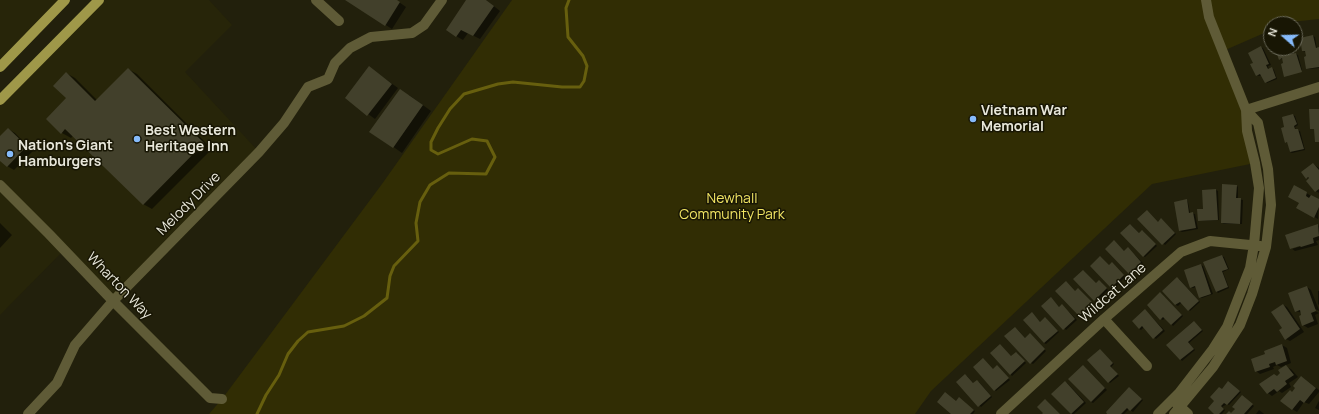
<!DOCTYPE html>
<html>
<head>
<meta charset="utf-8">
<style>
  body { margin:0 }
  #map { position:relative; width:1319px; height:414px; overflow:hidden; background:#22200c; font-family:Manrope,sans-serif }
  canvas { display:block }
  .north { position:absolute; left:1263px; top:16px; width:40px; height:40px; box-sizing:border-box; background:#181604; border:1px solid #6b6a5a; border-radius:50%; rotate:290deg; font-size:11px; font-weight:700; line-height:16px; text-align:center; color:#e8e7da }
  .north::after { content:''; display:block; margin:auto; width:14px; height:18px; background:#86bbfb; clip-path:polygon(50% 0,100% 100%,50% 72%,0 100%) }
</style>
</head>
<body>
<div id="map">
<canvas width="1319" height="414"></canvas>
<div class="north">N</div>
</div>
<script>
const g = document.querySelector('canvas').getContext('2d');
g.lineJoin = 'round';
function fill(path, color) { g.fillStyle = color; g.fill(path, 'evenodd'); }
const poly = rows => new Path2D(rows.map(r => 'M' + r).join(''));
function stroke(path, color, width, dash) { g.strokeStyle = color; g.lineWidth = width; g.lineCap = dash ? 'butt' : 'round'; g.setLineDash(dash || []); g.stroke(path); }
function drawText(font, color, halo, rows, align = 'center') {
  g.font = font + ' Manrope,sans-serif'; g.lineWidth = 3; g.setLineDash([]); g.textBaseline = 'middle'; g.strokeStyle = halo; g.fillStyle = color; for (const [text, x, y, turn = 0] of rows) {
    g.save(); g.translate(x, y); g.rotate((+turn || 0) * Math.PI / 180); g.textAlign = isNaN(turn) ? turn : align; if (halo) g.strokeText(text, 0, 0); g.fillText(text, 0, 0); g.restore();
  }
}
const built = poly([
  [0,0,65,0,0,67],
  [99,0,209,0,232,25,185,72,259,152,113,301,64,250,0,315,0,100]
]);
const green = poly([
  [512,0,1319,0,1319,19,1292,22,1286,24,1271,24,1271,30,1223,51,1246,110,1255,163,1152,184,931,391,915,414,209,414,222,399,382,184]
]);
const shadow = poly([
  [347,0,396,0,406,7,392,29],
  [467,0,486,0,500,11,480,39,468,33,463,40,456,36],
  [1313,36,1315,37,1317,49,1319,48,1319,68,1309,69,1307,68,1306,52,1303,51],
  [1261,47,1263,48,1271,65,1268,66,1269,70,1272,68,1274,70,1277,79,1267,83,1262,75,1259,76,1257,75,1254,63],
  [1276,48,1291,48,1293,55,1296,54,1298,55,1302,70,1285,76,1283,59,1280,59],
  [370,68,398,88,375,119,346,98],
  [128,69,137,74,212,149,152,209,143,204,73,136,71,138,62,133,47,119,67,98,66,73,75,78,97,100],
  [409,95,431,111,402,153,371,131],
  [1293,115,1295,116,1298,125,1295,127,1296,130,1300,131,1305,150,1292,153,1290,152,1288,143,1286,142,1285,128,1283,118],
  [8,129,15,133,33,151,14,170,7,166,0,159,0,137],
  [1313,164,1319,168,1319,193,1316,191,1310,179,1307,178],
  [1237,186,1238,187,1238,199,1243,200,1242,224,1224,224,1222,223],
  [1216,190,1218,191,1219,220,1201,221,1199,220],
  [1306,193,1319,200,1318,219,1298,208],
  [1187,200,1188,202,1190,213,1195,214,1198,229,1182,232,1180,231],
  [1139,219,1158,223,1163,221,1176,234,1165,245],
  [0,223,12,235,0,248],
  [1131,225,1140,234,1143,231,1144,232,1157,246,1145,257,1143,256],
  [1318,225,1319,226,1319,240,1316,241,1318,245,1295,251,1291,248],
  [1305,245,1292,249,1292,247],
  [1116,243,1125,252,1130,250,1143,263,1131,274,1129,273],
  [1222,256,1224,257,1229,269,1223,272,1229,288,1218,293,1216,291],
  [1114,265,1125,277,1114,288,1091,266],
  [1201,265,1203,266,1213,294,1202,298,1200,297,1196,287,1193,288,1191,287],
  [1179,279,1200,302,1190,311,1182,302,1178,306,1176,305,1163,291],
  [1101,282,1108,290,1097,301,1095,300,1096,284],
  [1307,287,1311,290,1319,310,1319,323,1319,313,1315,315,1318,324,1308,328,1303,325,1302,313,1296,311],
  [1312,307,1319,311,1319,313,1311,309],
  [1078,289,1094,305,1081,316,1079,315,1075,292],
  [1318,291,1319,291,1319,305,1318,304],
  [1162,295,1183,316,1173,326,1165,318,1163,320,1161,319],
  [1053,300,1060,308,1064,307,1077,320,1066,330,1043,306],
  [1283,305,1287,307,1304,332,1290,341,1286,339],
  [1145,310,1165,331,1156,339,1144,327,1141,330,1139,329],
  [1034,315,1041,323,1046,318,1047,320,1059,332,1046,344,1044,343],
  [1194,322,1203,331,1189,343,1195,350,1182,361,1168,345],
  [1017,329,1026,339,1032,336,1046,351,1033,364,1031,363],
  [1000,345,1012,357,1017,353,1026,363,1012,376,991,353],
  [1282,345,1287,348,1291,363,1281,367,1277,365,1273,367,1274,369,1260,374,1256,371,1266,355],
  [1100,350,1114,364,1111,367,1119,376,1110,383,1109,382],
  [1083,366,1107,390,1093,403,1091,402],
  [1286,367,1291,369,1298,377,1289,383,1291,387,1282,393,1279,391,1272,396,1268,393,1277,377],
  [999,368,1010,380,996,391,995,390,993,370],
  [967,376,974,384,979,382,992,397,981,407,957,382],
  [1302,377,1319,390,1319,392,1309,404,1304,402,1297,412,1292,409,1293,393],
  [1067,383,1086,403,1074,414,1072,414,1053,394],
  [1230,383,1241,392,1229,405,1227,404,1222,407,1225,410,1222,414,1216,414],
  [1131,389,1143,400,1133,412,1129,409,1124,414,1109,414],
  [1244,397,1254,406,1247,414,1228,414,1232,414],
  [961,400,975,411,973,414,952,414,956,402],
  [1319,401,1319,410,1315,408],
  [1259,410,1263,413,1264,414,1256,414]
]);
const stream = poly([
  [257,414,266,395,279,375,288,354,298,341,308,332,344,326,364,316,387,298,390,276,394,266,418,241,416,223,420,202,430,185,449,173,486,174,495,157,487,141,472,139,438,154,431,150,431,142,438,128,450,109,464,94,498,84,513,82,562,87,580,87,584,81,587,66,583,56,568,37,566,8,569,0]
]);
const building = poly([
  [345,0,397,0,400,2,385,26],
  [466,0,486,0,494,6,473,36,461,30,456,37,446,30],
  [1313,35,1316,48,1319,47,1319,67,1306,69,1304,57,1306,56,1305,51,1302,51,1300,38],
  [1261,46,1269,64,1266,65,1268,69,1272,67,1276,78,1265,83,1260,74,1256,76,1250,64,1253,63,1248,53],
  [1275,48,1289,48,1291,54,1296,53,1302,72,1284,77,1281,64,1283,63,1282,58,1279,60],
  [369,66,392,84,367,116,345,98],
  [128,68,204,143,143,205,65,129,61,134,46,119,66,98,53,86,66,72,95,101],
  [400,89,423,105,393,148,369,132],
  [1309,109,1319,109,1319,142,1315,142,1314,129,1310,129],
  [1293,114,1297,124,1294,126,1295,129,1298,129,1304,149,1290,152,1287,142,1285,143,1281,128,1284,127,1282,117],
  [8,128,27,146,7,167,0,161,0,136],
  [1313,163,1319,170,1319,189,1315,192,1306,181,1309,178,1308,177,1306,179,1301,172],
  [1222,184,1237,185,1236,198,1241,198,1240,224,1221,223],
  [1294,185,1307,192,1306,196,1309,198,1311,195,1319,199,1319,207,1314,218,1296,208,1299,203,1288,197],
  [1216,189,1218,220,1198,221,1197,209,1203,209,1202,190],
  [1187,199,1189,213,1193,212,1196,228,1179,231,1174,202],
  [1147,210,1158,222,1161,218,1175,233,1162,245,1137,219],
  [1130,224,1139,233,1142,230,1156,244,1143,257,1120,233],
  [1318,224,1319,236,1313,238,1314,243,1301,247,1300,246,1290,249,1285,235],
  [1114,240,1124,251,1128,247,1141,262,1129,274,1105,249],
  [1222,255,1228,269,1222,271,1228,287,1216,292,1203,262],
  [1100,256,1109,265,1112,262,1124,275,1111,288,1090,266],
  [1201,264,1211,294,1199,298,1195,286,1190,288,1184,270],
  [1083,270,1096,283,1099,280,1107,288,1094,301,1073,279],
  [1177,277,1199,301,1188,311,1180,302,1175,305,1162,291],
  [1066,281,1075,291,1078,288,1093,303,1079,316,1055,291],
  [1307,286,1316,311,1311,313,1314,321,1302,326,1299,316,1301,315,1300,310,1295,312,1288,293],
  [1160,292,1182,315,1171,325,1163,317,1160,320,1147,305],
  [1051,297,1059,307,1062,304,1075,319,1063,330,1041,306],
  [1283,304,1300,329,1285,340,1279,330,1282,328,1271,312],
  [1145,309,1163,330,1153,339,1142,326,1139,329,1132,321],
  [1032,312,1040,322,1045,317,1058,331,1044,343,1023,320],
  [1194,321,1202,330,1188,342,1194,349,1180,360,1166,345],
  [1015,327,1025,338,1030,333,1045,349,1030,364,1004,336],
  [1000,344,1011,356,1016,352,1025,361,1010,375,990,353],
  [1282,344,1287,361,1276,365,1275,362,1269,364,1270,367,1255,372,1251,359,1265,354,1264,351],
  [1100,349,1113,363,1110,366,1118,374,1108,383,1087,360],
  [983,358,993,369,997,365,1009,378,994,391,973,367],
  [1083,365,1105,388,1091,402,1068,379],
  [1286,365,1294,375,1285,381,1287,384,1277,392,1274,389,1267,394,1259,384,1274,374,1277,376,1280,373,1278,370],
  [965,374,973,383,977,380,991,396,978,407,956,382],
  [1301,376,1316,388,1304,403,1300,400,1292,410,1280,401,1290,390,1292,392,1295,388,1293,386],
  [1065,381,1084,402,1071,414,1051,394],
  [1228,381,1240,391,1227,405,1224,403,1221,406,1224,409,1219,414,1214,414,1208,408,1214,401,1210,397,1219,387,1222,389],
  [1129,387,1142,399,1130,411,1127,408,1121,414,1107,414,1106,412],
  [945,392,956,401,959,397,974,410,970,414,951,414,937,402],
  [1242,395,1253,404,1244,414,1226,414,1229,411,1231,413,1235,409,1232,407],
  [1045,399,1060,414,1042,414,1043,413,1037,407]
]);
const minor = poly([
  [316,0,339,21],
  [1246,110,1319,87],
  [0,185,49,234,113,301,210,398,222,399],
  [1104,319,1147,366],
  [1176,403,1188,414],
  [28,414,57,383,75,345,113,301,259,152,284,123,308,87,328,79,335,63,350,48,371,37,412,33,424,25,442,0],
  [1001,414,1104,319,1181,252,1210,241,1260,246],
  [1158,414,1179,393,1213,349,1227,327,1250,268,1254,245,1259,188,1255,163,1247,131,1246,110,1209,17,1206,0],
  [1174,414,1213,367,1240,325,1252,294,1266,247,1271,205,1268,169,1258,123,1246,110]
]);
const major = poly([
  [0,67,65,0],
  [0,100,99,0]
]);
const markers = [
  [973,119,4,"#86bbfb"],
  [137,139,4,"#86bbfb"],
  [10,154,4,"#86bbfb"]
];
const poiNames = [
  ["Vietnam War",981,111],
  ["Memorial",981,127],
  ["Best Western",145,131],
  ["Heritage Inn",145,147],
  ["Nation's Giant",18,146],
  ["Hamburgers",18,162]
];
const parkNames = [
  ["Newhall",732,199],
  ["Community Park",732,215]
];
const streetNames = [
  ["Melody Drive",189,204,-45],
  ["Wharton Way",119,286,46],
  ["Wildcat Lane",1113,293,-41]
];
fill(built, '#272509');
fill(green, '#312d04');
fill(shadow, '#0007');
stroke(stream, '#675f0e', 3);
fill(building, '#42402b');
stroke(minor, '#5f5b37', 10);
stroke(major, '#9f9849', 10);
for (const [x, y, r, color] of markers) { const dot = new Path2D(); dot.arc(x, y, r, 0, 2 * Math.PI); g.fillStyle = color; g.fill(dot); stroke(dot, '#181604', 1.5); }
drawText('bold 14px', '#e8e7da', '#181604', poiNames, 'left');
drawText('14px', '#f1e463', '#181604', parkNames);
drawText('14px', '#e8e7da', '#181604', streetNames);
</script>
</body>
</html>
